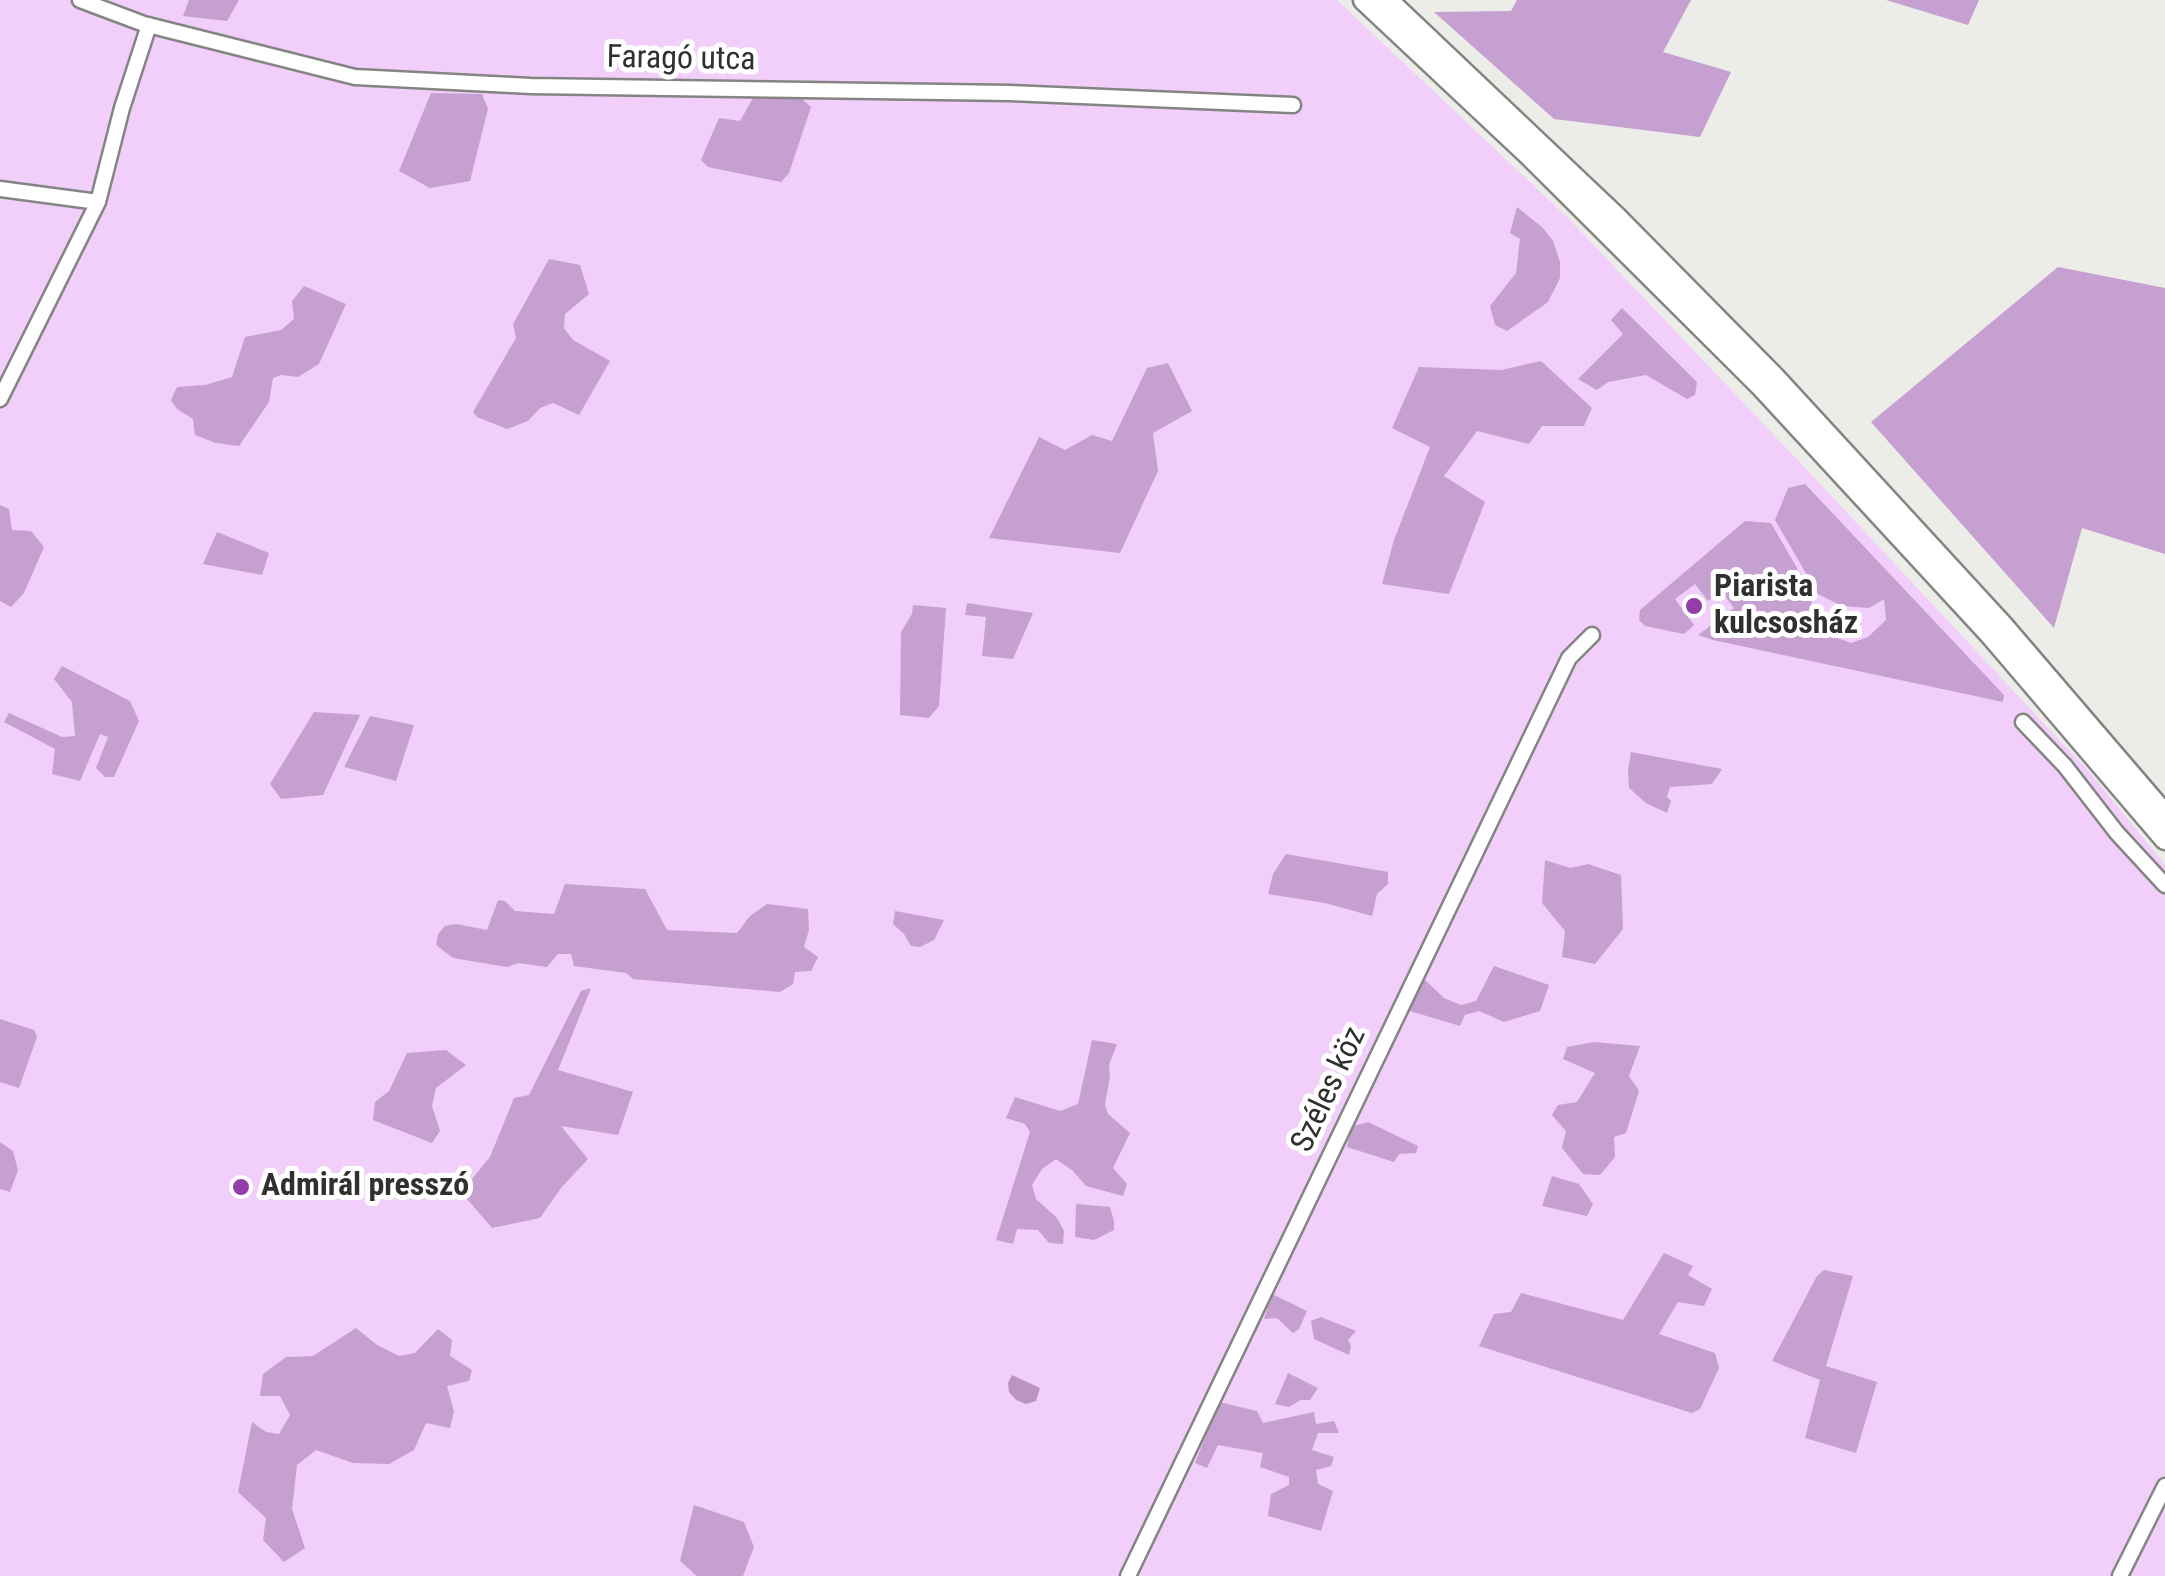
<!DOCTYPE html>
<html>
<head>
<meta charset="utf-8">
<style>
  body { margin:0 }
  canvas { display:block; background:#ecece9 }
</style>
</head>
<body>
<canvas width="2165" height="1576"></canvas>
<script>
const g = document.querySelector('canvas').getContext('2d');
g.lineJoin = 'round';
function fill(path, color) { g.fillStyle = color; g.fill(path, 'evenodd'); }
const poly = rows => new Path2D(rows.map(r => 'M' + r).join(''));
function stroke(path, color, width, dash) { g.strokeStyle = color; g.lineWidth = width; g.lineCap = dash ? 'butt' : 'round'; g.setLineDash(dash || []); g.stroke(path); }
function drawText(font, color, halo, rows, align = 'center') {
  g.font = font + ' "Roboto Condensed",sans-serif'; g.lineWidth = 10; g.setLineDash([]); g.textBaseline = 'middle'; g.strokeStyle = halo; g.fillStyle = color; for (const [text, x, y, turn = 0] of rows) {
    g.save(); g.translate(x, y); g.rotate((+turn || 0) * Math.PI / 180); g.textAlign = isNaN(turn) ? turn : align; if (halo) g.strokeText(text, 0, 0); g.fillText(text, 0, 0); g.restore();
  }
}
const green = poly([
  [0,0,1337,0,1568,218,1809,472,2092,775,2165,865,2165,1576,0,1576]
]);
const forest = poly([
  [189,0,239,0,227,21,183,16],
  [1517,0,1691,0,1663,52,1731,72,1700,137,1554,119,1434,12,1511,11],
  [1886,0,1979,0,1968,25],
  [431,93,482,94,488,109,470,181,430,188,399,171],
  [799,96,811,107,789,173,781,182,708,167,701,160,719,118,740,121,753,98],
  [1517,207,1543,228,1553,241,1560,262,1560,278,1548,302,1507,331,1495,325,1490,306,1516,273,1520,239,1510,233],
  [549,259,580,265,589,294,565,314,564,328,573,340,610,361,579,415,553,403,540,408,528,421,507,429,477,417,473,412,516,338,513,324],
  [2058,267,2165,288,2165,554,2082,528,2054,628,1871,422],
  [304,286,346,304,319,364,298,377,281,375,273,378,269,402,239,446,216,443,195,435,193,419,177,409,171,400,177,387,205,385,232,377,245,337,281,330,294,319,292,301],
  [1622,308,1697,382,1695,395,1687,399,1646,375,1608,382,1597,390,1578,379,1623,334,1611,320],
  [1541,361,1592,408,1584,426,1542,426,1529,444,1477,431,1444,476,1485,502,1449,594,1382,584,1394,540,1430,447,1392,428,1419,367,1501,370],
  [1168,363,1192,411,1153,433,1158,471,1120,553,989,538,1039,437,1065,450,1092,435,1112,441,1147,368],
  [1805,484,2004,695,2003,702,1713,640,1698,635,1734,608,1721,591,1708,601,1695,584,1675,599,1694,625,1684,634,1645,626,1639,620,1640,610,1745,521,1771,523,1813,596,1806,626,1851,643,1868,637,1886,620,1884,599,1869,608,1842,606,1818,594,1775,520,1788,488],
  [0,505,9,509,12,530,31,531,44,547,24,593,11,607,0,601],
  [217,532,269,553,262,575,203,564],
  [967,603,1033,613,1013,659,982,656,986,617,965,615],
  [913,605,946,608,939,706,929,718,900,715,901,632,912,614],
  [62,666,130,701,139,721,114,777,105,777,96,768,108,737,100,734,80,781,52,774,55,749,4,722,9,713,62,737,75,736,72,702,54,679],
  [314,712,360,715,323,795,281,799,270,784],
  [370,716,414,725,396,781,344,767],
  [1631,752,1722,769,1712,784,1670,787,1667,797,1671,801,1667,813,1646,803,1629,788,1628,771],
  [1286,854,1388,872,1388,884,1377,894,1372,916,1325,903,1268,894,1273,874],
  [1545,860,1570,868,1588,864,1621,875,1623,929,1595,964,1562,957,1565,931,1542,903],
  [565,884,645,889,667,930,737,933,750,916,767,904,808,909,809,930,804,947,818,957,811,971,795,972,793,984,780,992,633,979,626,973,574,966,571,954,558,954,547,967,518,963,507,967,453,958,436,945,438,934,445,926,456,924,487,930,498,900,505,901,515,911,554,914],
  [895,911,944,920,934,940,920,947,911,946,904,934,893,924],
  [1494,966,1549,985,1540,1011,1504,1022,1479,1011,1465,1015,1460,1026,1410,1011,1424,979,1444,998,1461,1005,1476,1001],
  [591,988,558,1070,633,1092,618,1135,561,1126,588,1159,561,1188,540,1218,492,1228,461,1192,490,1157,514,1098,529,1095,581,991],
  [0,1019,34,1030,37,1037,19,1088,0,1082],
  [1092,1040,1117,1044,1109,1065,1110,1077,1105,1104,1108,1114,1130,1133,1113,1168,1127,1184,1123,1196,1086,1186,1073,1171,1056,1159,1042,1169,1032,1185,1036,1199,1057,1218,1064,1231,1063,1244,1049,1243,1038,1230,1017,1229,1013,1244,996,1240,1030,1132,1025,1124,1006,1118,1015,1097,1060,1111,1078,1104],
  [1594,1042,1640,1046,1629,1076,1639,1091,1626,1133,1614,1137,1615,1157,1600,1175,1583,1174,1562,1148,1566,1131,1552,1115,1558,1105,1577,1102,1595,1073,1563,1059,1567,1047],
  [446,1050,466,1065,436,1088,432,1106,440,1131,432,1143,373,1120,375,1102,389,1091,407,1053],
  [1368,1122,1418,1146,1416,1153,1399,1154,1394,1162,1347,1147,1351,1127],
  [0,1142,13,1151,18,1170,10,1192,0,1189],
  [1552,1176,1579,1184,1593,1204,1587,1216,1542,1206],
  [1076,1204,1110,1207,1114,1221,1114,1230,1094,1240,1075,1237],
  [1664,1253,1693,1266,1688,1275,1712,1289,1704,1306,1678,1302,1659,1334,1715,1353,1719,1368,1700,1409,1692,1413,1479,1346,1494,1314,1511,1312,1521,1293,1623,1320],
  [1824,1270,1853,1276,1826,1366,1877,1382,1856,1453,1805,1438,1820,1380,1772,1361,1817,1276],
  [1272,1294,1307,1311,1299,1329,1293,1333,1277,1318,1264,1319],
  [1321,1317,1356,1331,1348,1340,1351,1346,1349,1355,1314,1339,1311,1321],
  [356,1328,377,1345,399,1356,415,1353,438,1329,452,1340,450,1356,472,1370,469,1381,447,1386,454,1411,450,1428,426,1423,414,1450,389,1464,353,1463,316,1450,297,1465,292,1509,305,1548,284,1562,263,1540,266,1518,238,1492,252,1422,266,1432,279,1434,290,1415,280,1396,260,1396,263,1374,286,1357,313,1356],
  [1288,1373,1318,1388,1310,1400,1301,1400,1289,1407,1275,1404],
  [1219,1402,1257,1411,1263,1423,1314,1412,1316,1424,1334,1421,1339,1433,1318,1433,1312,1450,1334,1457,1331,1466,1316,1470,1318,1484,1333,1491,1321,1531,1268,1516,1271,1494,1289,1485,1289,1477,1260,1467,1263,1453,1218,1445,1207,1468,1195,1463],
  [694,1505,744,1522,754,1547,743,1576,697,1576,680,1561]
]);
const water = poly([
  [1012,1375,1040,1388,1036,1401,1026,1404,1016,1400,1009,1392,1008,1383]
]);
const minor = poly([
  [80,0,144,24,355,77,531,86,1010,93,1293,105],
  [0,189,98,202],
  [0,399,98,202,122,108,149,25],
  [2023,722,2065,766,2117,833,2165,885],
  [1128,1576,1569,658,1592,635],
  [2120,1576,2165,1486]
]);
const highway = poly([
  [1364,0,1528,154,1762,387,1990,634,2165,839],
  [1387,0,1616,217,1774,377,2002,625,2165,815]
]);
const markers = [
  [1694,606,10,"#943daa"],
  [241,1187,10,"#943daa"]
];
const streetNames = [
  ["Faragó utca",681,60,1],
  ["Széles köz",1330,1090,-65]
];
const poiNames = [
  ["Piarista",1714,588],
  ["kulcsosház",1714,625],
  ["Admirál presszó",261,1187]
];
fill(green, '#f1cffa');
fill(forest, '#c5a0d0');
fill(water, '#ba95c4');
stroke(minor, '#848582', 19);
stroke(highway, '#848582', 25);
stroke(minor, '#fff', 14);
stroke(highway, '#fff', 20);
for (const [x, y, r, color] of markers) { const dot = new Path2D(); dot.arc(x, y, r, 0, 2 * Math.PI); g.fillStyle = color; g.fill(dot); stroke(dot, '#fff', 4); }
drawText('32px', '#30302f', '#fff', streetNames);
drawText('bold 32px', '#30302f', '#fff', poiNames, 'left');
</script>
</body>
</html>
